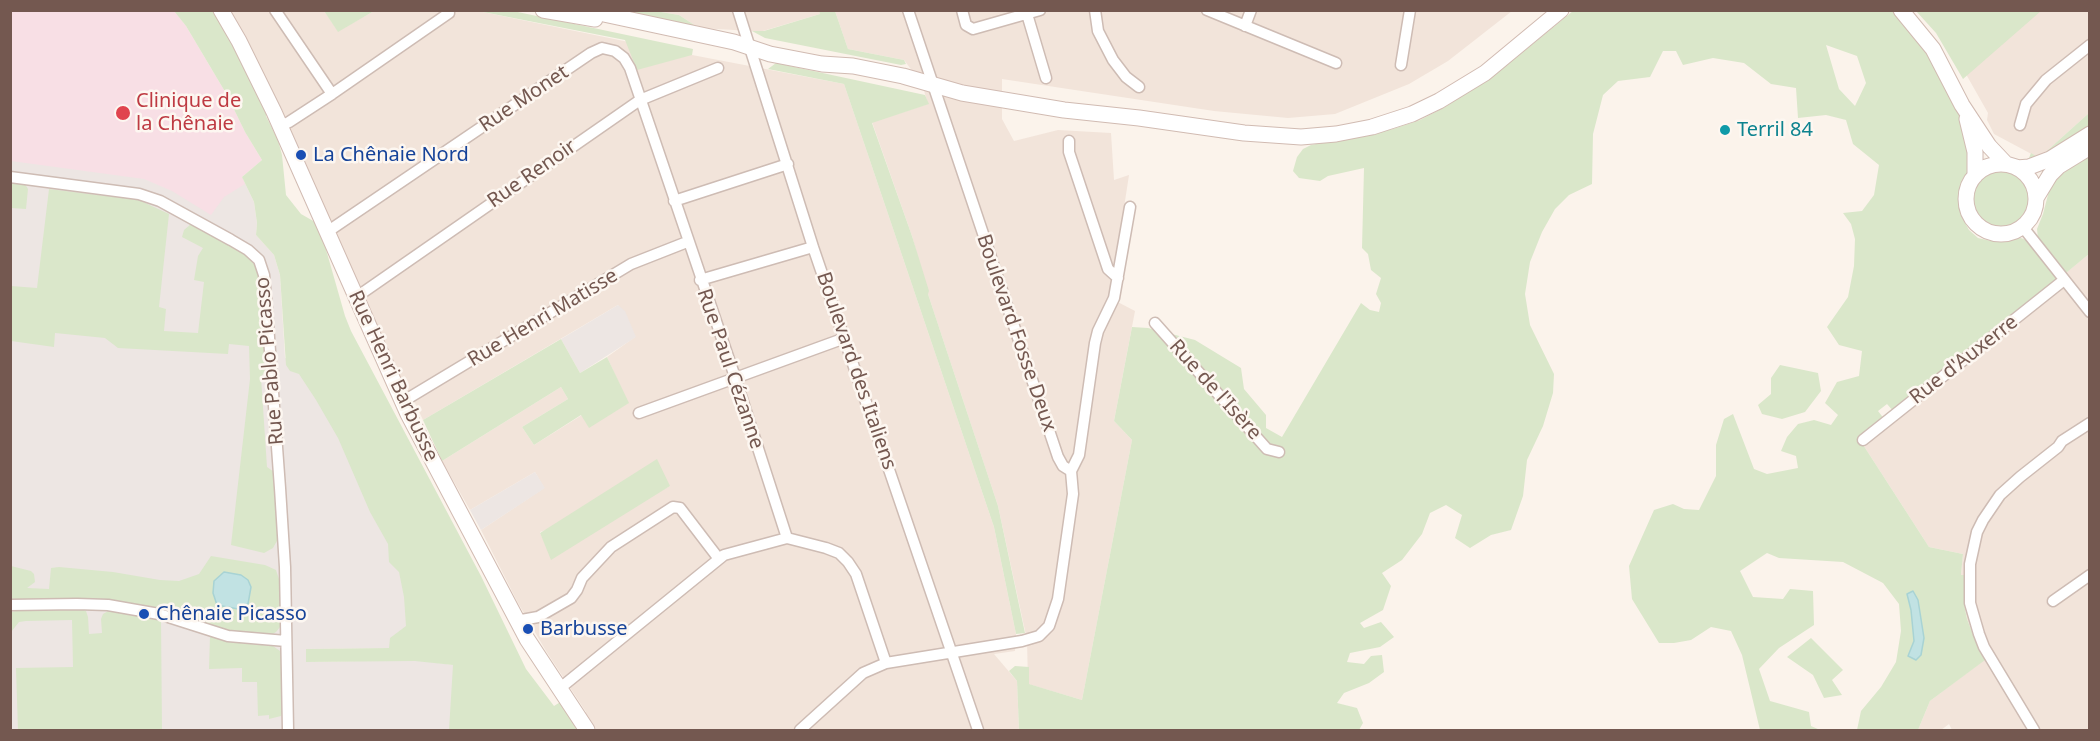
<!DOCTYPE html>
<html>
<head>
<meta charset="utf-8">
<style>
  body { margin:0 }
  #map { position:relative; width:2100px; height:741px; overflow:hidden; background:#fbf3eb; font-family:"Noto Sans",sans-serif }
  canvas { display:block }
  .frame { position:absolute; inset:0; border:12px solid #745850; pointer-events:none }
</style>
</head>
<body>
<div id="map">
<canvas width="2100" height="741"></canvas>
<div class="frame"></div>
</div>
<script>
const g = document.querySelector('canvas').getContext('2d');
g.lineJoin = 'round';
function fill(path, color) { g.fillStyle = color; g.fill(path, 'evenodd'); }
const poly = rows => new Path2D(rows.map(r => 'M' + r).join(''));
function stroke(path, color, width, dash) { g.strokeStyle = color; g.lineWidth = width; g.lineCap = dash ? 'butt' : 'round'; g.setLineDash(dash || []); g.stroke(path); }
function drawText(font, color, halo, rows, align = 'center') {
  g.font = font + ' "Noto Sans",sans-serif'; g.lineWidth = 5; g.setLineDash([]); g.textBaseline = 'middle'; g.strokeStyle = halo; g.fillStyle = color; for (const [text, x, y, turn = 0] of rows) {
    g.save(); g.translate(x, y); g.rotate((+turn || 0) * Math.PI / 180); g.textAlign = isNaN(turn) ? turn : align; if (halo) g.strokeText(text, 0, 0); g.fillText(text, 0, 0); g.restore();
  }
}
const residential = poly([
  [819,10,820,14,763,31,752,31,699,28,679,15,655,11],
  [229,11,324,11,338,31,374,11,478,11,692,55,844,84,994,527,1016,634,1015,651,994,654,1017,681,1019,730,587,730,577,718,586,712,546,651,518,603,481,530,544,488,535,472,470,510,442,461,561,387,568,399,522,427,534,445,582,415,589,427,628,403,607,357,635,337,618,305,423,420,415,403,404,395,289,131,282,110],
  [670,486,548,550,540,533,540,532],
  [835,11,1512,11,1448,61,1409,84,1335,114,1288,118,1214,111,1002,79,1002,119,1014,141,1058,130,1111,133,1114,180,1129,175,1110,298,1135,311,1114,421,1132,440,1082,700,1028,684,1027,640,998,506,928,294,912,236,872,122,928,104,922,84,904,60,848,49],
  [1926,11,2089,11,2089,113,2039,158,1994,134,1987,120,1988,113,1937,23],
  [2089,254,2089,730,1952,730,1949,724,1941,730,1918,730,1930,701,1985,659,1975,640,1967,619,1964,604,1964,576,1961,575,1963,554,1929,547,1860,440]
]);
const industrial = poly([
  [10,11,174,11,242,177,254,202,257,223,256,235,274,255,280,275,285,358,303,357,382,486,421,648,306,649,306,662,415,660,454,665,462,730,11,730],
  [618,305,625,311,636,337,580,373,561,339],
  [535,472,545,488,481,530,470,510]
]);
const medical = poly([
  [11,10,174,11,186,26,227,95,245,132,262,160,242,177,245,184,224,197,211,215,172,191,144,179,11,161]
]);
const green = poly([
  [174,11,215,11,268,110,266,116,278,140,282,155,286,195,301,214,315,222,325,246,345,316,351,331,481,576,526,669,554,706,562,701,582,730,449,730,453,665,415,661,306,662,306,649,389,648,390,638,406,626,404,597,399,572,389,562,388,544,370,512,338,438,316,400,299,374,290,371,286,365,280,275,274,255,256,235,257,223,254,202,242,177,262,160,245,132,227,95,186,26],
  [324,11,374,11,338,32],
  [478,11,513,11,693,49,692,55,637,70,625,40],
  [613,11,655,11,679,15,699,28],
  [819,11,835,11,848,49,904,60,906,64,901,65,765,38,752,31,764,31,820,14],
  [1573,11,1893,11,1927,51,1956,104,1971,151,1969,170,1962,180,1960,191,1962,217,1969,230,1978,238,1991,241,2021,238,2028,241,2053,272,2057,280,1894,412,1887,404,1878,411,1885,420,1860,440,1929,547,1963,554,1961,575,1964,575,1964,604,1967,619,1975,640,1985,660,1930,701,1918,730,1857,730,1861,711,1881,687,1896,662,1901,631,1899,604,1883,583,1843,562,1779,558,1767,553,1740,571,1753,597,1783,599,1790,589,1813,591,1814,625,1779,648,1759,669,1770,701,1809,712,1811,726,1820,730,1760,730,1742,655,1731,631,1711,627,1691,640,1674,643,1659,643,1632,599,1629,566,1654,510,1673,504,1684,509,1699,510,1716,476,1716,445,1724,419,1733,414,1754,469,1767,474,1798,468,1796,456,1781,451,1787,437,1798,424,1814,420,1831,425,1838,415,1825,403,1837,382,1859,376,1862,351,1839,345,1827,327,1848,297,1854,266,1855,239,1851,224,1843,213,1862,211,1874,195,1879,165,1853,144,1846,120,1826,115,1798,118,1796,88,1771,84,1744,63,1713,58,1683,65,1676,51,1663,51,1650,77,1618,81,1603,95,1593,134,1592,184,1569,195,1555,209,1542,232,1530,262,1525,294,1530,325,1554,374,1553,393,1543,426,1527,460,1523,496,1511,530,1491,535,1470,548,1455,538,1462,515,1446,505,1430,513,1422,534,1402,560,1382,573,1391,586,1383,610,1360,623,1364,628,1381,622,1394,637,1380,647,1350,653,1347,662,1364,664,1371,656,1382,655,1384,672,1369,683,1344,693,1337,703,1357,708,1363,723,1359,730,1019,730,1017,681,1009,671,1015,666,1029,667,1029,684,1082,700,1132,440,1114,421,1132,327,1148,328,1195,340,1241,368,1244,389,1266,415,1266,428,1282,437,1361,303,1370,310,1379,312,1381,303,1376,294,1381,278,1371,270,1368,254,1362,248,1364,168,1328,176,1320,181,1299,178,1293,171,1297,157,1303,149,1311,145,1393,129,1420,120,1445,107,1496,74],
  [1826,45,1857,56,1866,83,1855,106,1839,89],
  [1907,594,1918,600,1924,638,1921,655,1908,656,1914,641,1911,610],
  [1916,11,2041,11,1963,79,1936,33],
  [776,63,925,95,929,104,872,123,912,236,929,291,928,294,998,506,1025,633,1016,634,994,527,844,84,768,69],
  [2089,113,2089,130,2043,159,2027,163,2031,153,2039,158],
  [2089,155,2089,254,2066,273,2038,239,2037,229,2043,214,2050,187,2055,179],
  '1972 198a29 29 0 1 1 58 0a29 29 0 1 1-58 0Z',
  [11,182,25,184,28,189,26,209,11,208],
  [49,189,139,200,169,214,159,307,166,309,164,331,198,333,204,282,194,280,198,256,203,248,182,237,184,230,191,224,200,227,247,255,256,267,261,277,266,370,261,377,267,467,274,472,278,539,273,548,264,553,231,545,250,379,249,346,229,344,228,354,118,348,105,338,55,333,54,347,11,341,11,286,37,288],
  [561,339,580,373,607,357,629,403,589,428,581,415,534,445,522,427,568,399,561,387,442,461,423,420],
  [1780,365,1818,373,1821,391,1805,412,1782,419,1762,414,1758,405,1771,394,1771,378],
  [657,459,670,486,551,560,540,533],
  [211,556,265,565,276,570,279,579,282,620,280,627,276,632,269,636,234,632,115,602,49,599,11,600,11,566,31,571,34,574,35,582,27,588,49,589,51,568,59,567,113,572,160,580,179,581,199,574],
  [28,609,81,609,86,611,88,617,89,634,102,633,101,619,103,614,110,610,161,619,162,730,18,730,16,668,73,667,72,620,26,621,19,622,11,632,11,612],
  [210,636,229,642,273,646,280,651,283,659,284,708,281,716,269,719,269,715,258,716,257,682,242,682,242,668,209,669],
  [1811,638,1843,670,1832,680,1842,695,1824,698,1813,675,1787,657]
]);
const water = poly([
  [224,572,241,575,248,580,251,587,248,604,238,609,217,605,213,593,214,581,224,572],
  [1913,591,1918,600,1924,638,1921,655,1916,660,1908,656,1914,641,1911,610,1907,594,1913,591]
]);
const street = poly([
  [275,10,332,94],
  [738,10,813,247,978,730],
  [962,10,966,25,973,29,1040,10],
  [1095,10,1098,31,1113,60,1126,77,1139,87],
  [1207,10,1336,63],
  [1027,14,1046,78],
  [1245,26,1251,10],
  [1401,65,1410,10],
  [2020,125,2026,104,2046,80,2090,45],
  [281,126,289,122,332,94,449,13],
  [1069,141,1069,152,1108,269,1118,278],
  [10,177,139,194,160,201,231,240,248,250,259,260,264,275,267,310,280,488,285,567,288,730],
  [674,201,788,164],
  [2022,226,2090,312],
  [327,232,591,53,602,48,615,51,624,58,630,68,735,377,787,538,826,548,839,553,848,562,856,574,886,663],
  [700,280,813,247],
  [355,298,640,100,718,68],
  [1155,323,1267,449,1279,452],
  [402,402,631,264,687,242],
  [639,413,845,338],
  [1863,440,2064,280],
  [1071,471,1079,455,1095,343,1098,331,1114,298,1130,207],
  [2053,601,2090,575],
  [10,605,77,604,108,605,159,614,228,636,286,641],
  [516,621,538,617,571,598,577,590,582,578,611,547,673,507,680,508,719,559],
  [559,689,724,555,787,538],
  [800,730,863,673,886,663,1022,641,1039,636,1049,626,1058,599,1073,494,1071,471,1063,466,1058,457,908,10],
  [2034,730,1984,647,1979,634,1970,603,1970,564,1977,532,1983,520,2000,495,2020,477,2058,447,2062,441,2090,423]
]);
const secondary = poly([
  [221,10,239,41,274,112,408,414,527,639,587,730],
  [543,10,595,19],
  [585,10,734,42,770,54,822,64,853,66,903,76,962,93,1064,110,1139,118,1244,133,1301,137,1336,134,1372,127,1412,114,1439,101,1485,73,1561,10],
  [1901,10,1933,49,1962,105,1989,146,2006,164],
  [1967,119,1975,152,1975,176],
  '1966 199a35 35 0 1 1 70 0a35 35 0 1 1-70 0Z',
  [2017,168,2029,167,2050,159,2090,134],
  [2036,198,2050,175,2059,166,2090,147]
]);
const markers = [
  [123,113,8,"#e0444e"],
  [1725,130,6,"#0f9aa8"],
  [301,155,6,"#1a4fb4"],
  [144,614,6,"#1a4fb4"],
  [528,629,6,"#1a4fb4"]
];
const streetNames = [
  ["Rue Monet",524,99,-34],
  ["Rue Renoir",532,174,-35],
  ["Rue Henri Matisse",543,318,-31],
  ["Boulevard Fosse Deux",1016,333,71],
  ["Rue d'Auxerre",1964,360,-38],
  ["Rue Pablo Picasso",270,361,-95],
  ["Rue Paul Cézanne",730,369,71],
  ["Boulevard des Italiens",856,371,71],
  ["Rue Henri Barbusse",393,376,65],
  ["Rue de l'Isère",1215,390,48]
];
const healthNames = [
  ["Clinique de",136,101],
  ["la Chênaie",136,124]
];
const cultureNames = [
  ["Terril 84",1737,130]
];
const transitNames = [
  ["La Chênaie Nord",313,155],
  ["Chênaie Picasso",156,614],
  ["Barbusse",540,629]
];
fill(residential, '#f2e4da');
fill(industrial, '#ede6e3');
fill(medical, '#f8dfe5');
fill(green, '#dae7ca');
fill(water, '#c1e2e3');
stroke(water, '#a8d3d4', 1.5);
stroke(street, '#cebcb4', 13);
stroke(secondary, '#d1bbb2', 17);
stroke(street, '#fff', 10);
stroke(secondary, '#fff', 15);
for (const [x, y, r, color] of markers) { const dot = new Path2D(); dot.arc(x, y, r, 0, 2 * Math.PI); g.fillStyle = color; g.fill(dot); stroke(dot, '#fdf7f1', 2); }
drawText('20px', '#745850', '#fdf7f1', streetNames);
drawText('20px', '#be3a42', '#fdf7f1', healthNames, 'left');
drawText('20px', '#0d838f', '#fdf7f1', cultureNames, 'left');
drawText('20px', '#164399', '#fdf7f1', transitNames, 'left');
</script>
</body>
</html>
